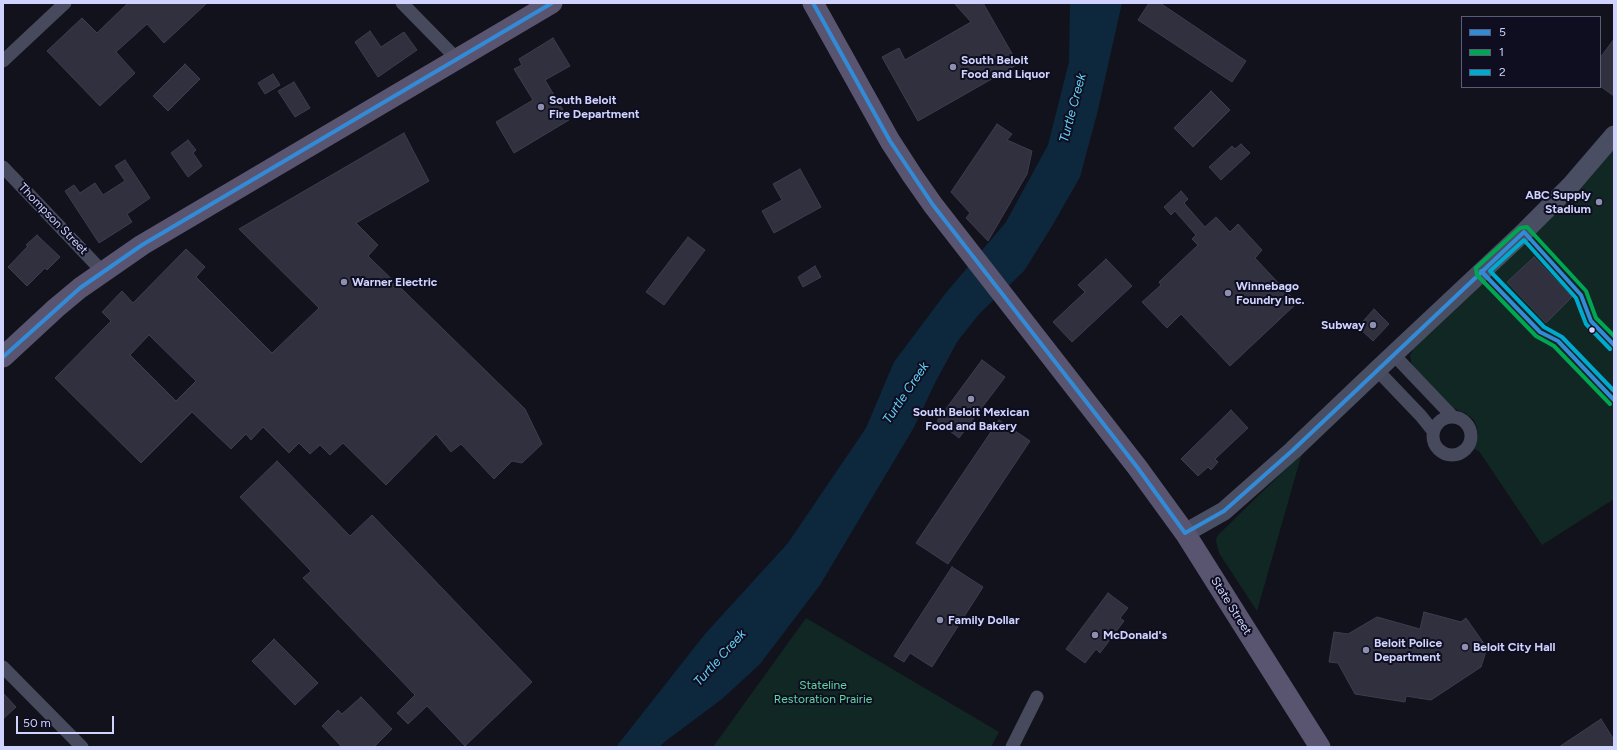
<!DOCTYPE html>
<html>
<head>
<meta charset="utf-8">
<style>
  body { margin:0 }
  #map { position:relative; width:1617px; height:750px; overflow:hidden; background:#12121c; font-family:Figtree,sans-serif }
  canvas { display:block }
  .frame { position:absolute; inset:0; border:4px solid #cfd3fd; pointer-events:none }
  .legend { position:absolute; left:1461px; top:16px; width:140px; height:72px; box-sizing:border-box; background:#0e0e20; border:1px solid #5b5d78; margin:0; padding:5px 7px; list-style:none; font-size:12px; color:#cfd3fd }
  .legend li { display:flex; align-items:center; gap:8px; height:20px }
  .legend b { width:20px; border:1px solid #5b5d78 }
  .scale { position:absolute; left:16px; top:716px; width:98px; height:18px; box-sizing:border-box; border:2px solid #cfd3fd; border-top:0; padding-left:5px; font-size:12px; line-height:14px; white-space:nowrap; color:#cfd3fd; -webkit-text-stroke:3px #0e0e20; paint-order:stroke }
</style>
</head>
<body>
<div id="map">
<canvas width="1617" height="750"></canvas>
<div class="frame"></div>
<ul class="legend">
<li><b style="height:5px;background:#338bd7"></b>5</li>
<li><b style="height:5px;background:#00a651"></b>1</li>
<li><b style="height:5px;background:#00a9ce"></b>2</li>
</ul>
<div class="scale">50 m</div>
</div>
<script>
const g = document.querySelector('canvas').getContext('2d');
g.lineJoin = 'round';
function fill(path, color) { g.fillStyle = color; g.fill(path, 'evenodd'); }
const poly = rows => new Path2D(rows.map(r => 'M' + r).join(''));
function stroke(path, color, width, dash) { g.strokeStyle = color; g.lineWidth = width; g.lineCap = dash ? 'butt' : 'round'; g.setLineDash(dash || []); g.stroke(path); }
function drawText(font, color, halo, rows, align = 'center') {
  g.font = font + ' Figtree,sans-serif'; g.lineWidth = 4; g.setLineDash([]); g.textBaseline = 'middle'; g.strokeStyle = halo; g.fillStyle = color; for (const [text, x, y, turn = 0] of rows) {
    g.save(); g.translate(x, y); g.rotate((+turn || 0) * Math.PI / 180); g.textAlign = isNaN(turn) ? turn : align; if (halo) g.strokeText(text, 0, 0); g.fillText(text, 0, 0); g.restore();
  }
}
const green = poly([
  [1614,147,1614,499,1542,545,1479,451,1474,449,1478,435,1477,428,1474,420,1465,413,1453,408,1412,366,1410,356,1414,346],
  [1302,453,1257,611,1219,553,1216,541,1217,536],
  [806,618,999,732,991,747,713,747]
]);
const water = poly([
  [1070,3,1122,3,1097,114,1080,177,1052,226,1024,271,979,314,957,342,936,381,913,429,820,585,760,664,722,699,663,743,660,747,616,747,705,634,788,543,866,428,894,362,945,294,1006,222,1048,145,1069,62]
]);
const building = poly([
  [128,3,207,3,164,43,147,24,116,52,135,73,100,106,47,51,82,18,97,33,128,3],
  [954,3,983,3,1018,64,918,121,882,57,899,48,905,60,971,22,954,3],
  [1149,3,1160,3,1246,61,1232,82,1138,20,1149,3],
  [370,31,381,47,404,32,417,50,378,77,355,42,370,31],
  [553,38,570,66,545,80,569,120,514,153,496,122,533,100,514,69,522,65,519,59,553,38],
  [1614,39,1614,96,1600,86,1600,58,1614,39],
  [185,64,200,79,168,111,153,96,185,64],
  [273,74,280,85,265,94,258,83,273,74],
  [294,82,310,108,295,117,278,91,294,82],
  [1211,91,1230,110,1193,147,1174,128,1211,91],
  [997,124,1012,134,1007,140,1032,151,1027,174,988,241,966,218,970,213,951,192,997,124],
  [404,133,429,181,356,223,378,245,368,256,525,409,542,444,522,463,512,461,494,479,461,444,451,452,436,434,386,485,343,443,330,455,320,445,310,454,299,443,289,453,263,427,251,440,246,434,231,449,192,412,141,463,55,378,111,321,102,312,122,291,133,303,186,249,205,267,196,277,272,353,319,308,239,229,404,133],
  [149,335,196,381,176,401,130,355,149,335],
  [188,140,196,150,193,153,202,166,188,177,171,153,188,140],
  [1241,144,1250,153,1221,180,1209,167,1232,146,1235,149,1241,144],
  [125,160,150,198,127,214,132,222,99,243,65,191,74,185,80,193,95,183,103,195,125,181,115,166,125,160],
  [800,169,821,207,774,233,762,211,782,200,773,184,800,169],
  [1181,191,1188,199,1184,203,1205,227,1216,217,1230,232,1238,224,1262,250,1255,258,1297,303,1230,366,1181,314,1167,328,1142,302,1161,285,1159,282,1198,245,1192,239,1196,235,1175,211,1171,215,1164,207,1181,191],
  [37,235,60,257,47,270,45,268,27,286,8,267,28,246,26,245,37,235],
  [688,237,705,250,664,305,646,292,688,237],
  [1534,257,1572,297,1546,323,1507,282,1534,257],
  [1106,259,1132,286,1072,342,1053,322,1085,292,1078,285,1106,259],
  [815,266,821,277,803,287,798,277,815,266],
  [1374,309,1389,324,1373,341,1358,327,1374,309],
  [982,360,1005,377,959,438,937,421,982,360],
  [1231,410,1248,428,1215,459,1218,462,1211,470,1208,467,1198,476,1181,459,1231,410],
  [999,420,1030,441,948,564,916,543,999,420],
  [277,461,350,536,372,515,532,682,465,746,427,706,408,724,397,713,415,695,303,578,311,571,240,497,277,461],
  [952,567,983,587,932,667,910,653,904,662,894,656,952,567],
  [1108,593,1128,608,1120,618,1124,621,1100,653,1096,649,1085,663,1066,649,1108,593],
  [1424,612,1461,622,1466,618,1487,648,1481,667,1431,700,1406,696,1405,702,1355,694,1338,663,1329,662,1334,632,1348,634,1377,617,1420,629,1424,612],
  [274,639,318,683,295,705,252,661,274,639],
  [3,693,16,707,3,719,3,693],
  [361,697,392,729,374,747,342,747,322,726,338,710,342,714,361,697],
  [1601,719,1614,740,1614,747,1559,747,1601,719]
]);
const street = poly([
  [402,3,457,59],
  [3,61,65,3],
  [3,167,102,271],
  [1393,354,1453,417],
  [1377,370,1421,416,1433,431],
  '1433 436a19 19 0 1 1 38 0a19 19 0 1 1-38 0Z',
  [3,667,82,747],
  [1012,747,1037,697]
]);
const secondary = poly([
  [1185,533,1224,511,1293,450,1377,370,1524,232,1571,185,1614,135]
]);
const primary = poly([
  [813,3,890,141,912,175,933,205,1137,467,1185,533,1320,747],
  [3,357,56,308,80,288,142,245,552,3]
]);
const bus1 = poly([
  [813,3,890,141,933,205,1137,467,1185,533,1224,511,1293,450,1524,232,1581,295,1591,321,1614,345],
  [1481,271,1540,332,1558,341,1614,400],
  [3,357,80,288,142,245,552,3]
]);
const bus2 = poly([
  [1610,404,1554,346,1536,336,1477,275,1476,268,1520,228,1527,227,1586,291,1596,318,1614,336]
]);
const bus3 = poly([
  [1610,349,1586,324,1576,298,1524,240,1490,271,1544,327,1562,337,1614,391]
]);
const markers = [
  [953,67,4,"#8d8fae"],
  [541,107,4,"#8d8fae"],
  [1599,202,4,"#8d8fae"],
  [344,282,4,"#8d8fae"],
  [1228,293,4,"#8d8fae"],
  [1373,325,4,"#8d8fae"],
  [1592,330,3.5,"#cfd3fd"],
  [971,399,4,"#8d8fae"],
  [940,620,4,"#8d8fae"],
  [1095,635,4,"#8d8fae"],
  [1465,647,4,"#8d8fae"],
  [1366,650,4,"#8d8fae"]
];
const poiNames = [
  ["South Beloit",961,60],
  ["Food and Liquor",961,74],
  ["South Beloit",549,100],
  ["Fire Department",549,114],
  ["ABC Supply",1591,195,"right"],
  ["Stadium",1591,209,"right"],
  ["Warner Electric",352,282],
  ["Winnebago",1236,286],
  ["Foundry Inc.",1236,300],
  ["Subway",1365,325,"right"],
  ["South Beloit Mexican",971,412,"center"],
  ["Food and Bakery",971,426,"center"],
  ["Family Dollar",948,620],
  ["McDonald's",1103,635],
  ["Beloit Police",1374,643],
  ["Department",1374,657],
  ["Beloit City Hall",1473,647]
];
const streetNames = [
  ["Thompson Street",53,219,46],
  ["State Street",1231,606,58]
];
const parkNames = [
  ["Stateline",823,685],
  ["Restoration Prairie",823,699]
];
const waterNames = [
  ["Turtle Creek",1073,108,-75],
  ["Turtle Creek",906,393,-56],
  ["Turtle Creek",720,658,-48]
];
fill(green, '#112723');
fill(water, '#0d283d');
fill(building, '#30303e');
stroke(building, '#3c3d4f', 1);
stroke(street, '#474a5d', 13);
stroke(secondary, '#494e63', 19);
stroke(primary, '#59546f', 21);
stroke(bus1, '#338bd7', 4);
stroke(bus2, '#00a651', 4);
stroke(bus3, '#00a9ce', 4);
for (const [x, y, r, color] of markers) { const dot = new Path2D(); dot.arc(x, y, r, 0, 2 * Math.PI); g.fillStyle = color; g.fill(dot); stroke(dot, '#0e0e20', 1.5); }
drawText('bold 12px', '#cfd3fd', '#0e0e20', poiNames, 'left');
drawText('12px', '#cfd3fd', '#0e0e20', streetNames);
drawText('12px', '#5fd9a2', '#0e0e20', parkNames);
drawText('italic 13px', '#62d1f8', '#0e0e20', waterNames);
</script>
</body>
</html>
